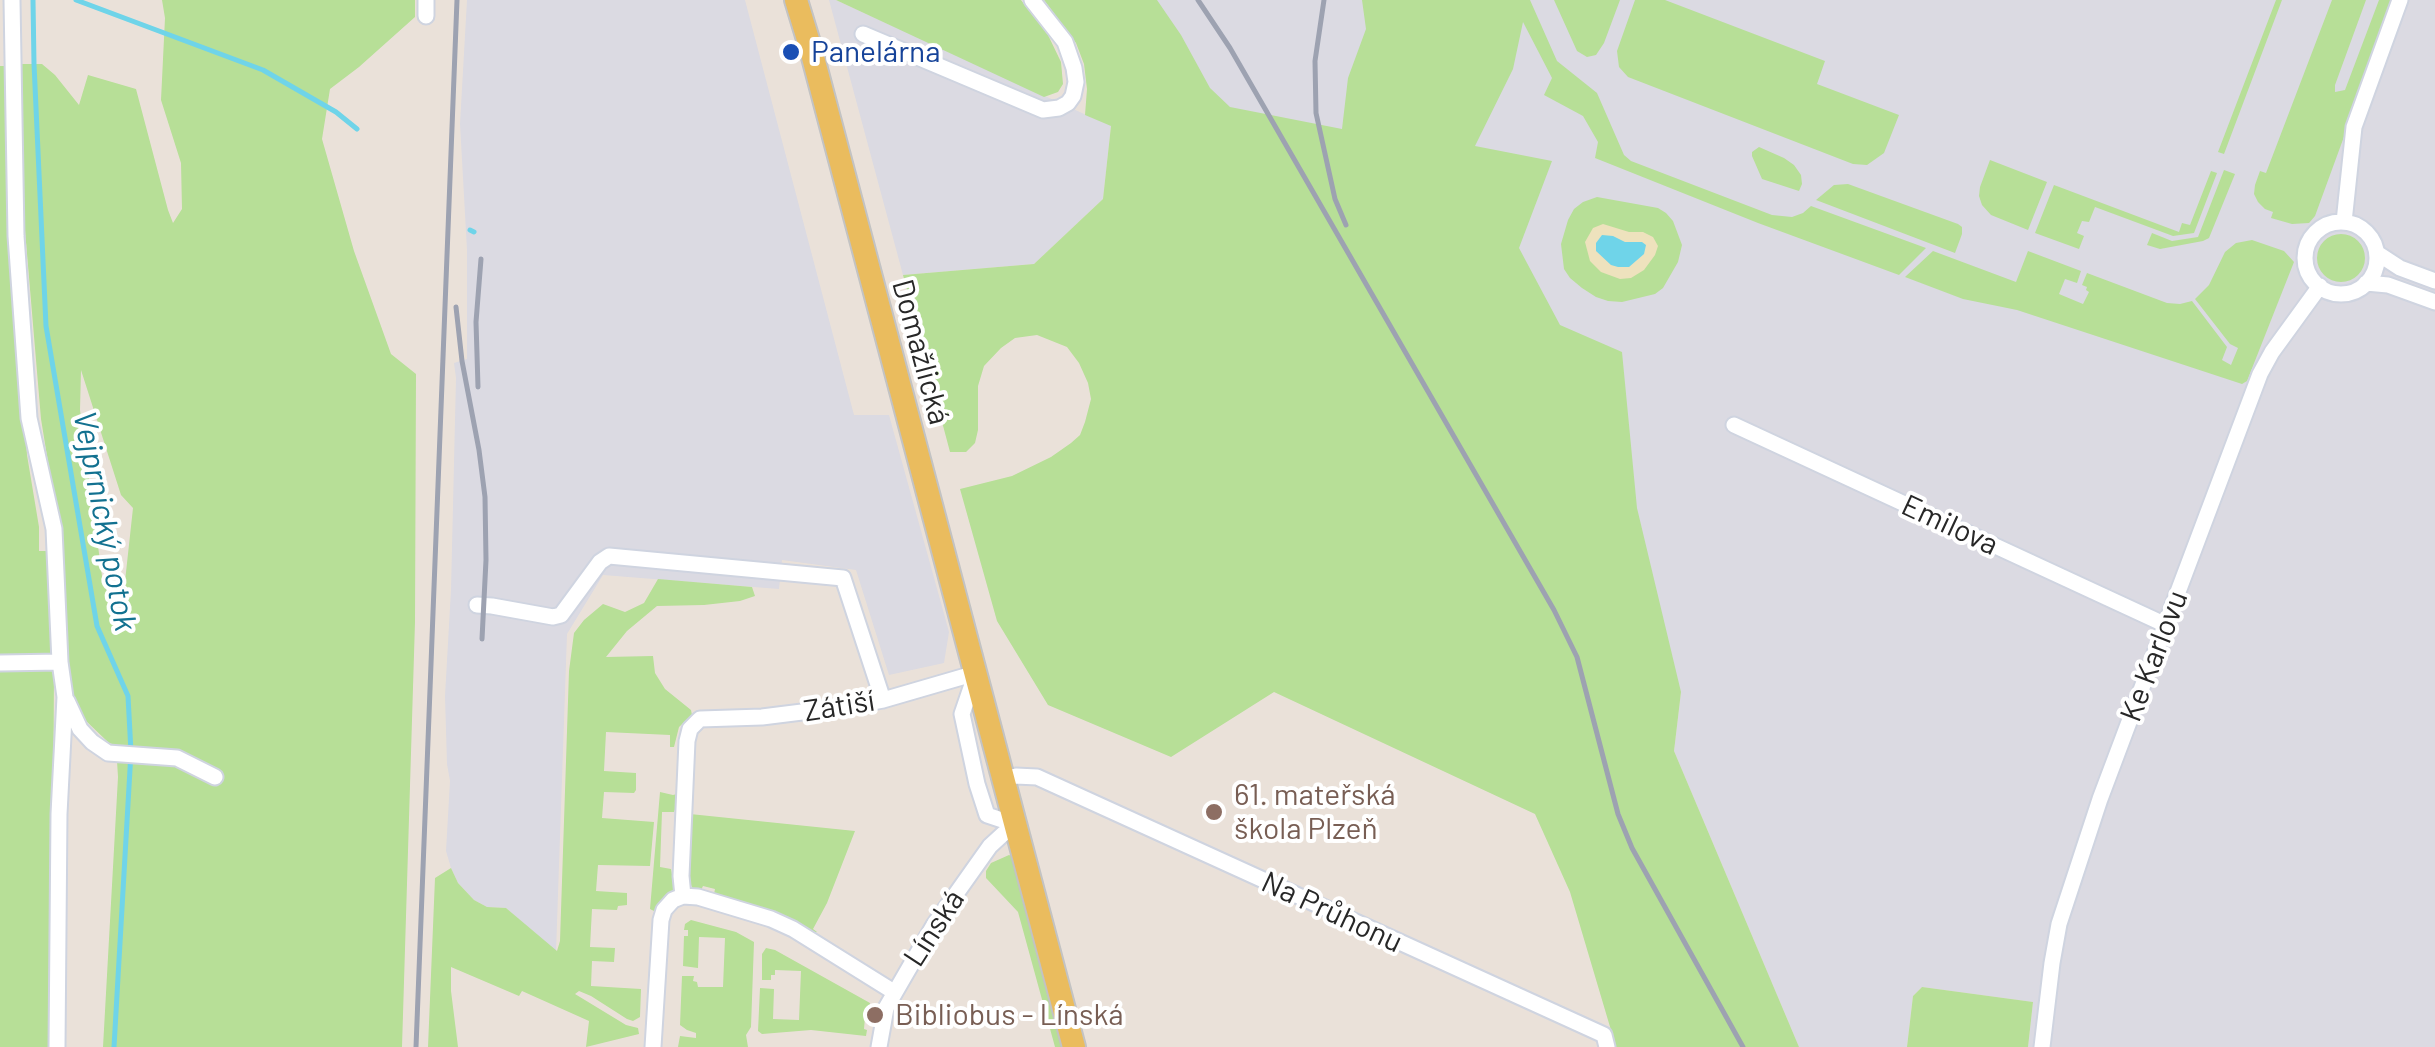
<!DOCTYPE html>
<html>
<head>
<meta charset="utf-8">
<style>
  body { margin:0 }
  canvas { display:block; background:#eae1d9 }
</style>
</head>
<body>
<canvas width="2435" height="1047"></canvas>
<script>
const g = document.querySelector('canvas').getContext('2d');
g.lineJoin = 'round';
function fill(path, color) { g.fillStyle = color; g.fill(path, 'evenodd'); }
const poly = rows => new Path2D(rows.map(r => 'M' + r).join(''));
function stroke(path, color, width, dash) { g.strokeStyle = color; g.lineWidth = width; g.lineCap = dash ? 'butt' : 'round'; g.setLineDash(dash || []); g.stroke(path); }
function drawText(font, color, halo, rows, align = 'center') {
  g.font = font + ' Barlow,sans-serif'; g.lineWidth = 8; g.setLineDash([]); g.textBaseline = 'middle'; g.strokeStyle = halo; g.fillStyle = color; for (const [text, x, y, turn = 0] of rows) {
    g.save(); g.translate(x, y); g.rotate((+turn || 0) * Math.PI / 180); g.textAlign = isNaN(turn) ? turn : align; if (halo) g.strokeText(text, 0, 0); g.fillText(text, 0, 0); g.restore();
  }
}
const industrial = poly([
  [467,0,745,0,854,415,889,415,949,632,944,663,889,675,856,570,782,560,779,589,603,575,567,634,556,952,506,908,487,907,474,900,458,883,451,868,446,851,450,781,447,764,445,696,451,590,456,378,454,363,467,359,467,250,460,124],
  [829,0,836,0,1095,119,1097,80,1057,0,2435,0,2435,1047,2028,1047,2033,1002,1922,987,1913,996,1907,1047,1799,1047,1674,751,1681,692,1111,126,1103,199,1034,264,903,275]
]);
const green = poly([
  [162,0,415,0,415,17,359,67,330,89,322,139,354,251,391,354,416,374,415,622,402,1047,103,1047,118,777,116,745,109,743,85,720,76,705,71,686,65,650,60,536,41,419,25,230,19,64,42,64,55,75,79,105,88,75,136,89,168,210,173,223,182,209,181,163,161,100,165,18],
  [81,370,121,495,133,508,121,618,111,604,102,576,80,410],
  [836,0,1021,0,1048,35,1061,62,1063,84,1058,92,1044,97],
  [1044,0,1157,0,1181,35,1210,88,1230,107,1342,129,1348,78,1366,29,1362,0,1530,0,1557,61,1597,93,1624,155,1631,161,1772,215,1792,217,1803,213,1811,206,1926,248,1899,275,1758,223,1595,158,1598,142,1583,116,1544,95,1552,78,1523,22,1513,69,1475,146,1552,161,1519,248,1560,325,1622,352,1637,508,1681,692,1674,751,1799,1047,1616,1047,1570,892,1535,814,1274,692,1171,757,1048,705,997,621,960,489,1012,476,1051,457,1071,443,1080,435,1085,422,1091,399,1088,383,1079,363,1067,347,1037,335,1015,338,1001,348,984,366,978,386,978,430,975,443,966,452,950,452,903,275,1034,264,1103,199,1111,126,1085,115,1087,89,1084,64,1076,43],
  [1554,0,1620,0,1604,43,1596,55,1587,57,1577,51],
  [1635,0,1665,0,1825,61,1817,84,1899,115,1884,153,1867,165,1853,164,1628,77,1619,67,1617,51],
  [2276,0,2282,0,2224,154,2218,152],
  [2332,0,2366,0,2335,85,2335,92,2345,90,2379,0,2394,0,2315,216,2309,223,2292,224,2271,218,2273,212,2265,209,2258,202,2254,194,2255,185,2260,171,2266,173],
  [0,66,6,66,7,177,27,455,39,527,39,551,49,551,54,658,0,659],
  [1759,147,1784,158,1794,165,1801,175,1802,184,1799,191,1762,179,1752,156,1752,152],
  [1990,160,2047,182,2028,230,1991,215,1982,205,1979,196,1980,187],
  [2224,170,2235,174,2209,238,2203,241,2160,249,2147,245,2152,233,2172,241,2198,237],
  [2211,171,2217,173,2194,233,2173,236,2095,207,2089,222,2082,221,2077,233,2084,236,2079,249,2035,233,2054,185,2179,232,2182,223,2190,225],
  [1848,184,1958,224,1962,227,1962,234,1955,253,1816,200,1834,185],
  [1597,197,1658,208,1666,213,1673,221,1682,245,1678,262,1663,288,1655,294,1622,302,1608,301,1596,297,1582,288,1570,278,1564,269,1561,244,1568,220,1574,209,1583,202],
  '2317 258a24 24 0 1 1 48 0a24 24 0 1 1-48 0Z',
  [2252,240,2284,251,2294,262,2247,381,2242,384,2017,310,1963,299,1905,277,1933,251,2016,282,2028,251,2081,271,2077,283,2065,279,2059,294,2083,304,2089,292,2086,290,2087,287,2082,285,2087,273,2167,303,2180,304,2192,301,2227,347,2222,360,2231,365,2238,348,2230,344,2195,299,2209,285,2225,252,2236,243],
  [658,579,752,587,755,596,740,601,704,605,657,606,627,631,606,657,653,656,655,673,665,689,691,710,692,715,679,727,674,747,670,747,670,735,606,732,604,771,636,773,636,790,634,793,604,792,602,818,654,822,650,866,598,865,596,891,627,893,627,905,618,906,617,910,592,909,590,947,615,948,614,962,592,961,591,986,641,989,640,1017,633,1021,627,1019,591,996,579,991,575,994,626,1025,638,1028,639,1034,586,1047,589,1021,522,991,519,996,451,967,451,991,458,1047,428,1047,435,878,451,868,458,883,474,900,487,907,506,908,557,951,560,941,569,671,574,633,584,620,603,604,625,612,644,603],
  [54,667,52,1047,0,1047,0,669],
  [660,792,673,795,681,793,674,812,662,812,660,867,671,869,674,885,673,893,656,912,650,909],
  [690,814,855,831,827,903,813,929,817,932,813,933,783,916,764,908,714,894,715,889,703,886,701,890,693,889,689,881],
  [1009,855,1014,857,1064,1047,1055,1047,1018,912,986,878,986,871,991,863],
  [691,920,736,932,754,942,751,1027,746,1035,748,1047,678,1047,680,1036,696,1038,696,1033,687,1030,680,1025,682,976,694,976,693,981,697,982,698,987,723,987,725,938,699,937,698,968,683,966,684,936,688,936,688,930,684,930,685,924],
  [766,948,775,950,870,1003,869,1017,865,1017,864,1029,867,1030,866,1036,811,1030,762,1034,758,1031,760,988,774,989,773,1019,799,1020,801,971,775,970,775,975,771,975,771,980,762,980,762,954],
  [1922,987,2033,1002,2028,1047,1907,1047,1913,996]
]);
const sand = poly([
  [1603,224,1629,232,1643,232,1653,237,1658,246,1655,255,1644,270,1631,278,1620,279,1601,272,1590,261,1585,242,1593,228]
]);
const water = poly([
  [1602,235,1613,236,1625,242,1642,242,1646,245,1644,254,1629,267,1618,267,1611,265,1596,251,1596,243]
]);
const stream = poly([
  [33,0,34,64,46,326,97,626,128,696,131,752,114,1047],
  [76,0,263,70,336,112,357,129],
  [470,230,474,232]
]);
const minor = poly([
  [12,0,16,236,29,418,54,529,60,662,65,697,59,814,57,1047],
  [426,16,426,0],
  [863,34,1043,110,1059,108,1068,103,1073,96,1076,82,1074,68,1065,42,1032,0],
  [2344,222,2354,127,2400,0],
  '2305 258a36 36 0 1 1 72 0a36 36 0 1 1-72 0Z',
  [2377,253,2400,268,2435,281],
  [2366,283,2388,285,2435,302],
  [1734,425,2166,625],
  [477,605,492,606,553,617,561,615,600,562,609,556,843,578,883,700],
  [0,663,60,662],
  [67,701,80,729,92,742,108,753,177,758,215,777],
  [1003,779,1016,776,1037,777,1604,1035,1607,1047],
  [683,896,681,876,687,741,690,729,700,719,762,717,850,706,883,700,976,673],
  [653,1047,661,920,664,910,673,900,683,896,698,897,771,919,793,929,894,992],
  [879,1047,886,1008,934,925,990,846,1014,824,987,815,977,784,962,714,976,673],
  [2042,1047,2052,963,2059,924,2100,799,2260,374,2272,352,2320,286]
]);
const primary = poly([
  [796,0,810,46,1074,1047]
]);
const rail = poly([
  [1198,0,1230,48,1554,610,1577,657,1618,814,1632,848,1743,1047],
  [1324,0,1315,61,1316,113,1335,199,1346,225],
  [456,307,462,361,479,450,485,497,486,560,482,639],
  [478,387,476,322,481,259],
  [416,1047,457,0]
]);
const markers = [
  [791,52,10,"#1a4fb4"],
  [1214,812,10,"#8d6e63"],
  [875,1015,10,"#8d6e63"]
];
const transitNames = [
  ["Panelárna",811,52]
];
const streetNames = [
  ["Domažlická",921,352,75],
  ["Emilova",1950,525,25],
  ["Ke Karlovu",2154,656,-69],
  ["Zátiší",839,706,-9],
  ["Na Průhonu",1332,912,25],
  ["Línská",934,928,-57]
];
const educationNames = [
  ["61. mateřská",1234,795],
  ["škola Plzeň",1234,829],
  ["Bibliobus - Línská",895,1015]
];
const waterNames = [
  ["Vejprnický potok",105,521,79]
];
fill(industrial, '#dbdae2');
fill(green, '#b7df97');
fill(sand, '#eee2bd');
fill(water, '#6fd4e9');
stroke(stream, '#6fd4e9', 5);
stroke(minor, '#cfd4e0', 19);
stroke(primary, '#c3c3c3', 26);
stroke(minor, '#fff', 15);
stroke(primary, '#eabc5e', 22);
stroke(rail, '#9da2b1', 5);
for (const [x, y, r, color] of markers) { const dot = new Path2D(); dot.arc(x, y, r, 0, 2 * Math.PI); g.fillStyle = color; g.fill(dot); stroke(dot, '#fff', 4); }
drawText('30px', '#164399', '#fff', transitNames, 'left');
drawText('30px', '#272727', '#fff', streetNames);
drawText('30px', '#785e54', '#fff', educationNames, 'left');
drawText('italic 32px', '#127190', '#fff', waterNames);
</script>
</body>
</html>
